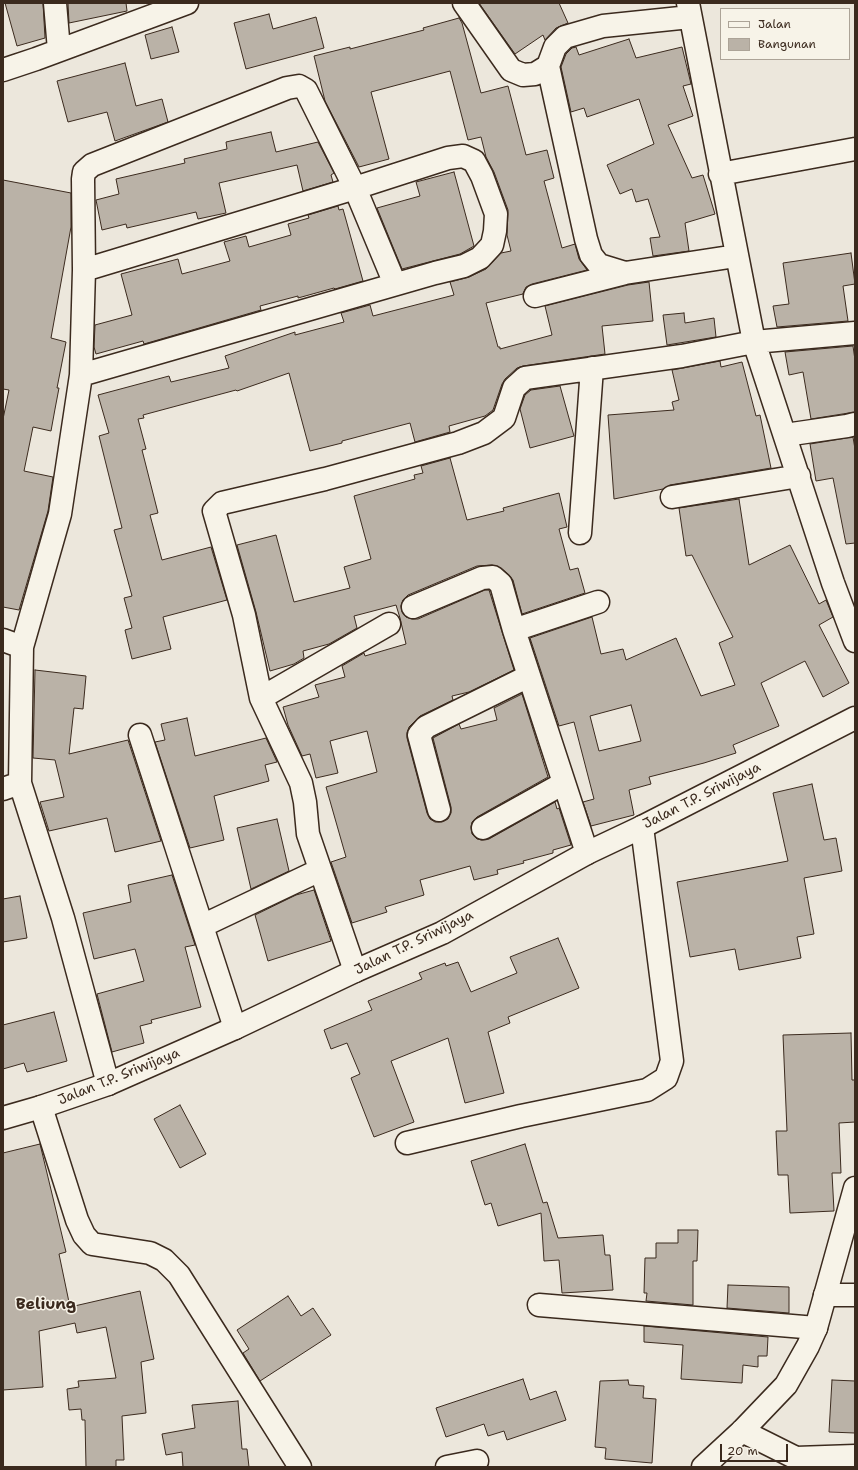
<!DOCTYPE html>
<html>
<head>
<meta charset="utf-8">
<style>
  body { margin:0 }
  #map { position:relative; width:858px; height:1470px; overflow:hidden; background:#ece7dc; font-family:"Shantell Sans",sans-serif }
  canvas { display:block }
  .frame { position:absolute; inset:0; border:4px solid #3b2a1e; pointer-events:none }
  .legend { position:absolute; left:720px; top:8px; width:130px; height:52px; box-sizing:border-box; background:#f7f3e8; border:1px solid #aca397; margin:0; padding:5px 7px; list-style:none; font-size:12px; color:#3b2a1e }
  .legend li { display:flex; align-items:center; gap:8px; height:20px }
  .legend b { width:20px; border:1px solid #aca397 }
  .scale { position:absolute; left:720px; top:1444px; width:68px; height:18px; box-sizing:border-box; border:2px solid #3b2a1e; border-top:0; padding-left:5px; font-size:12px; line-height:14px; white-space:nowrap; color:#3b2a1e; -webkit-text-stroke:3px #f7f3e8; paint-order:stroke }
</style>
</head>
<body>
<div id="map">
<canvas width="858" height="1470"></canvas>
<div class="frame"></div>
<ul class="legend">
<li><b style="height:5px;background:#f7f3e8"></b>Jalan</li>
<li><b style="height:11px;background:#bab2a7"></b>Bangunan</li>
</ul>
<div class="scale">20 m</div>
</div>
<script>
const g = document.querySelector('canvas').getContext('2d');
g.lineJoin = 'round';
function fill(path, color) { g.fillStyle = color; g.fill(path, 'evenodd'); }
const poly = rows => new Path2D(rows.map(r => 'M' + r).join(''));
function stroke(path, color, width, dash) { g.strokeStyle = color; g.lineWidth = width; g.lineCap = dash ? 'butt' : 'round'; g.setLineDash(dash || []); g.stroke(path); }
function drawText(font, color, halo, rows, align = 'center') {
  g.font = font + ' "Shantell Sans",sans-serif'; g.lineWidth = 3; g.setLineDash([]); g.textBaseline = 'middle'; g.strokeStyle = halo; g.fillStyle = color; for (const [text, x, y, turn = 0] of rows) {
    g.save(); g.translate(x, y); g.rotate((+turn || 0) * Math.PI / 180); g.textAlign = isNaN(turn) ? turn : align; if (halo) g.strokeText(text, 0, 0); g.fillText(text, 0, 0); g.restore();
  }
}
const building = poly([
  [5,3,43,3,45,38,17,46,5,3],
  [68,3,126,3,127,11,69,23,68,3],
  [479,3,559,3,568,23,556,28,545,40,543,35,515,54,479,3],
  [269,14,273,29,316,17,324,48,246,69,234,23,269,14],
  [459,18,462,23,481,93,508,86,526,155,547,150,554,178,544,181,562,248,575,244,579,259,587,270,532,284,526,287,523,294,486,303,498,347,500,347,500,349,552,335,545,306,628,285,649,282,653,321,602,326,605,354,523,366,517,368,505,379,502,384,493,410,485,416,449,426,450,432,415,442,410,423,342,441,342,443,310,451,289,373,237,391,236,390,143,415,144,418,138,419,146,449,142,450,158,513,150,515,162,560,211,547,227,600,163,617,171,649,132,659,125,630,132,628,124,598,132,596,114,530,122,528,99,436,109,433,98,395,169,376,171,382,229,368,225,356,295,332,295,335,344,322,341,313,370,305,373,316,454,295,450,282,469,277,486,269,501,253,511,251,507,235,508,210,494,172,486,157,481,137,468,140,450,71,371,92,389,159,359,167,325,101,314,56,350,47,350,49,424,30,423,28,459,18],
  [172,27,179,52,151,59,145,35,172,27],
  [629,39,636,58,682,47,691,84,683,86,693,116,668,125,692,178,703,175,715,214,685,223,689,251,653,256,650,238,660,237,648,199,636,202,632,189,620,194,607,165,654,144,639,99,587,117,584,108,571,112,561,67,566,54,572,48,576,47,579,55,629,39],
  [125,63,136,106,162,99,168,122,115,141,107,112,68,122,57,81,125,63],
  [271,132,276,152,318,142,334,173,331,175,333,182,303,191,297,165,219,183,226,213,198,219,196,212,127,228,126,224,102,230,96,200,119,194,116,179,185,163,184,159,227,149,226,142,271,132],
  [454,172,474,246,460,254,402,269,377,208,420,196,416,182,454,172],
  [3,180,71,193,71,227,51,338,66,342,57,388,59,388,55,409,51,431,33,427,24,471,53,477,48,511,19,610,3,607,3,419,9,390,3,389,3,180],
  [338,206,339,210,343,209,363,281,335,289,334,288,298,298,298,296,260,306,261,310,144,344,143,341,96,354,94,347,95,325,132,315,121,274,178,259,182,274,230,261,224,242,246,236,249,247,291,235,288,224,309,218,308,215,338,206],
  [851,253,855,284,843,286,848,321,777,327,773,306,789,304,783,263,851,253],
  [684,313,685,323,714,318,716,337,667,345,663,315,684,313],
  [853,346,855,360,855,412,811,419,803,372,789,375,785,352,853,346],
  [720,361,721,367,742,362,756,416,760,415,771,468,670,485,663,489,614,499,608,415,674,410,672,402,679,400,672,370,720,361],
  [560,386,574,436,530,448,520,409,525,395,531,390,560,386],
  [853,437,855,449,855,543,846,544,833,478,816,481,810,444,853,437],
  [450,458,467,520,504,511,503,508,559,493,567,527,559,529,570,570,578,568,585,593,522,614,513,580,509,575,501,568,492,565,477,566,408,595,403,600,401,606,402,612,406,617,412,619,418,619,485,590,489,590,514,670,469,692,452,696,453,700,420,716,409,727,407,733,407,738,427,813,430,819,435,822,442,822,448,819,451,813,451,807,433,738,459,724,461,729,497,720,494,708,522,694,548,777,477,817,472,822,471,827,472,834,477,839,482,840,489,839,555,802,557,809,559,808,571,845,553,850,553,853,523,861,524,863,497,870,498,874,474,880,470,866,420,880,424,895,385,907,387,912,352,923,331,862,346,857,326,787,377,772,367,731,330,741,338,773,316,778,310,754,302,756,288,725,283,707,319,697,315,685,345,677,342,666,364,653,365,656,406,644,400,618,396,605,354,616,357,628,329,644,303,651,304,658,294,664,270,671,256,612,237,545,276,535,294,602,350,588,344,567,371,559,354,496,415,479,414,475,423,473,421,466,450,458],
  [739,499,749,565,790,545,819,604,826,600,833,617,819,625,849,683,823,697,805,661,761,683,779,726,733,745,736,753,704,763,649,777,651,784,629,790,634,815,591,826,583,802,594,799,574,722,559,726,530,638,592,617,601,654,623,649,626,660,676,638,701,696,735,685,719,643,733,637,692,555,686,556,679,508,739,499],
  [631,705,641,741,599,751,590,716,631,705],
  [35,670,86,676,83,709,74,708,69,754,128,740,161,841,115,852,107,818,49,831,40,802,64,797,55,760,33,758,35,670],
  [187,718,195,756,266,738,277,762,265,765,269,781,214,796,224,840,190,848,155,742,165,740,161,724,187,718],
  [812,784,824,840,836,838,842,871,804,878,814,934,797,937,801,958,739,970,735,949,690,957,677,882,788,861,773,793,812,784],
  [277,819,289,871,251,889,237,828,277,819],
  [172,875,195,945,185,947,201,1007,151,1020,152,1023,140,1026,144,1043,112,1052,97,994,144,981,135,949,94,959,83,913,131,902,128,885,172,875],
  [314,890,331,941,268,961,255,915,296,895,314,890],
  [20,896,27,938,3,942,3,899,20,896],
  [558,938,579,988,508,1017,510,1023,488,1032,504,1093,465,1103,448,1038,391,1061,414,1122,374,1137,351,1078,360,1074,347,1043,331,1049,324,1030,372,1010,368,1001,422,979,419,973,445,963,446,966,458,962,471,992,517,973,510,957,558,938],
  [54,1012,67,1061,27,1072,24,1063,3,1069,3,1025,54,1012],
  [851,1033,852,1080,855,1080,855,1122,839,1123,841,1173,832,1173,834,1211,790,1213,788,1175,778,1175,776,1131,787,1131,783,1035,851,1033],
  [180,1105,206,1154,180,1168,154,1119,180,1105],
  [40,1144,66,1252,59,1254,70,1307,140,1291,154,1359,141,1362,146,1413,122,1416,124,1460,116,1460,116,1467,86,1467,85,1420,82,1420,81,1409,69,1410,67,1389,79,1387,78,1381,116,1378,106,1327,77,1333,75,1323,39,1331,43,1387,3,1390,3,1153,40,1144],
  [525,1144,543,1203,547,1202,558,1238,603,1235,605,1255,610,1255,613,1290,562,1293,559,1260,544,1261,541,1213,498,1226,491,1203,485,1205,471,1161,525,1144],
  [678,1230,698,1230,697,1261,693,1261,693,1305,646,1301,647,1293,644,1293,645,1258,656,1258,656,1243,678,1243,678,1230],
  [728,1285,789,1287,789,1313,727,1308,728,1285],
  [288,1296,301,1316,313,1308,331,1335,260,1381,243,1353,249,1349,237,1330,288,1296],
  [644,1326,768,1337,767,1356,758,1356,758,1367,743,1365,742,1383,681,1379,683,1345,644,1342,644,1326],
  [523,1379,530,1400,556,1391,566,1420,507,1440,504,1431,488,1436,484,1424,446,1437,436,1408,523,1379],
  [628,1380,629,1385,644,1386,643,1398,656,1399,652,1463,605,1459,606,1448,595,1447,600,1381,628,1380],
  [832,1380,855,1381,855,1433,829,1432,832,1380],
  [238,1401,242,1449,247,1449,249,1467,183,1467,182,1452,166,1455,162,1434,195,1428,192,1405,238,1401]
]);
const street = poly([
  [55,3,59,50],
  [464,3,511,70,523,75,535,74,548,66],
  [688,3,754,342,833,583,855,641],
  [690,17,603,26,565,37,555,47,548,66,586,239,591,255,599,265,625,273,736,256],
  [3,70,36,59,187,3],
  [720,174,855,149],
  [535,296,625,273],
  [81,375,435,273,464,266,480,258,492,245,495,231,496,214,482,176,474,161,463,156,448,158,355,188,84,270],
  [785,435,847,426,855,424],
  [672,497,799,476],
  [580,533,592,368],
  [413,607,482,578,493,577,501,584,514,630,587,853],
  [514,630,598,602],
  [3,640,22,647],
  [261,698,389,624],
  [140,735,235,1028],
  [3,789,20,783],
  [439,810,419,735,426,727,529,676],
  [483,828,564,783],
  [202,926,320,870],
  [355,971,308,834,305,802,301,783,261,698,244,615,214,511,222,503,325,479,458,443,484,433,504,418,514,388,525,378,682,356,754,342,855,333],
  [108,1084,63,918,20,783,22,647,60,514,81,375,84,270,83,179,84,172,92,165,287,88,299,86,306,90,355,188,395,284],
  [41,1107,77,1220,84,1235,92,1244,150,1253,164,1260,179,1275,300,1467],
  [407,1143,521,1116,647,1090,666,1078,672,1061,642,827],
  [825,1295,855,1295],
  [539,1305,816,1328],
  [742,1431,796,1458,855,1456],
  [447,1467,477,1461]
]);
const secondary = poly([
  [3,1118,41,1107,108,1084,235,1028,355,971,442,933,587,853,642,827,855,718],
  [703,1467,742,1431,786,1385,808,1346,816,1328,855,1188]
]);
const streetNames = [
  ["Jalan T.P. Sriwijaya",702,796,-27],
  ["Jalan T.P. Sriwijaya",414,943,-26],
  ["Jalan T.P. Sriwijaya",119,1077,-22]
];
const quarterNames = [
  ["Beliung",46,1305]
];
fill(building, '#bab2a7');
stroke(building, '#3b2a1e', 1);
stroke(street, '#3b2a1e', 25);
stroke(secondary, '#3b2a1e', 25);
stroke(street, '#f7f3e8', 22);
stroke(secondary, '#f7f3e8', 22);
drawText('14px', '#3b2a1e', '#f7f3e8', streetNames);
drawText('bold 16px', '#3b2a1e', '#f7f3e8', quarterNames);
</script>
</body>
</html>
